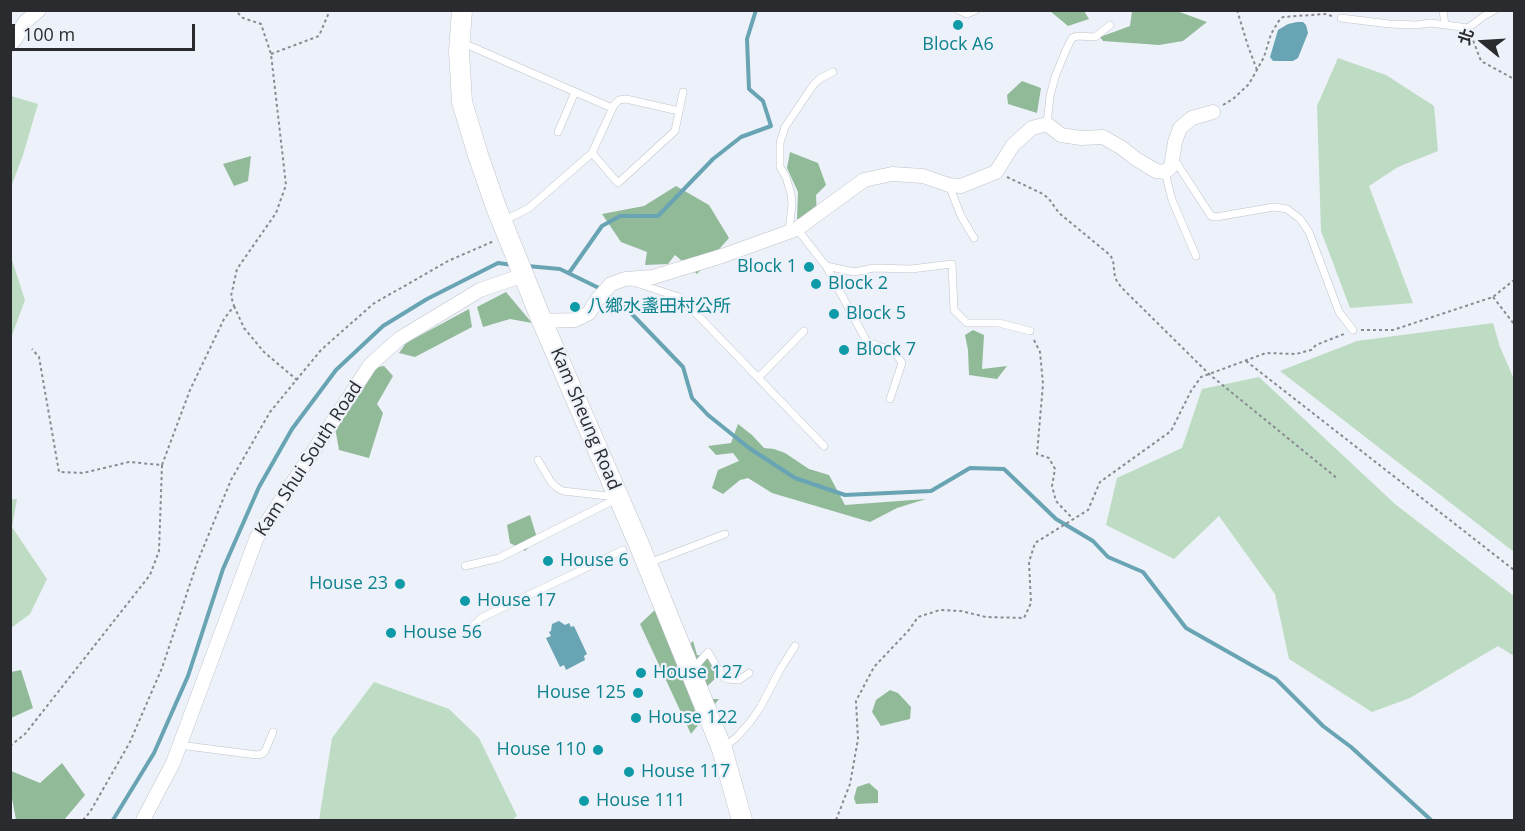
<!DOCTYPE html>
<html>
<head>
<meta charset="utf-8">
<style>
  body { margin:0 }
  #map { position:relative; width:1525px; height:831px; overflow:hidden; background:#edf1f9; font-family:"Open Sans","Noto Sans TC",sans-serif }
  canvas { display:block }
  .frame { position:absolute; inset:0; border:12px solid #2a2b2e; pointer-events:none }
  .north { position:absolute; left:1453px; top:12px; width:60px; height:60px; -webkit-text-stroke:4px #edf1f9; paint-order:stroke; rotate:288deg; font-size:16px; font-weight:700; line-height:24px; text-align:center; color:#2a2b2e }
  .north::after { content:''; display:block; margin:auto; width:21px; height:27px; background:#2a2b2e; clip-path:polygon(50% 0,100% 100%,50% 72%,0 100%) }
  .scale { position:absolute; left:12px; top:24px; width:183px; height:27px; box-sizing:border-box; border:3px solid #2a2b2e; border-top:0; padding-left:8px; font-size:18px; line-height:21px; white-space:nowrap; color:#2a2b2e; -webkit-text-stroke:4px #edf1f9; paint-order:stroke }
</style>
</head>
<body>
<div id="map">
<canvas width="1525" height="831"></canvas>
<div class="frame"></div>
<div class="north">北</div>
<div class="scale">100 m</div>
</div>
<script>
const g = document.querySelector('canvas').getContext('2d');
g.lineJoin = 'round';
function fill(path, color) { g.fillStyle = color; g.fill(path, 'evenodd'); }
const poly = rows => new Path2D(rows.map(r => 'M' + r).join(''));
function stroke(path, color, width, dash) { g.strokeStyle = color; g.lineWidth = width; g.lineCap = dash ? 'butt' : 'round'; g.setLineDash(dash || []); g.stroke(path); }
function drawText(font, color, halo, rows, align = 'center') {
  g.font = font + ' "Open Sans","Noto Sans TC",sans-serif'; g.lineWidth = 4.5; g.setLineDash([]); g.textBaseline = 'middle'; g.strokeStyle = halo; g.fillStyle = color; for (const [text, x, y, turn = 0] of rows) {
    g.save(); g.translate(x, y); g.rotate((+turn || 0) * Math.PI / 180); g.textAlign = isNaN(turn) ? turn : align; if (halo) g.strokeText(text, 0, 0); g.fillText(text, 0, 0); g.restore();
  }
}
const green = poly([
  [1338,58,1386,75,1434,106,1438,151,1398,167,1369,186,1413,303,1350,308,1321,231,1317,106],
  [11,96,38,104,23,155,11,187],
  [10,254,25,300,11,338,10,338],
  [1493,323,1500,347,1514,379,1514,552,1280,371,1357,341],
  [1259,377,1395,504,1514,596,1514,656,1498,646,1410,698,1372,712,1289,659,1275,594,1219,516,1174,559,1106,525,1117,478,1182,448,1202,389],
  [11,499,17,499,12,527,47,579,30,614,11,628],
  [374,682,449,709,479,738,517,816,512,820,319,820,332,738]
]);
const forest = poly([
  [1050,11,1084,11,1089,19,1068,26],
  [1132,11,1177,11,1207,22,1183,41,1159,45,1103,41,1100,37,1130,26],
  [1022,81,1041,88,1037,113,1008,104,1007,95],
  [790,152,818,163,826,185,816,195,817,220,797,219,798,192,787,168],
  [251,156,248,181,234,186,223,164],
  [676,186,709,205,729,238,697,274,675,255,668,264,645,265,647,252,621,242,602,214,644,206],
  [506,292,532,323,510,319,483,327,477,307],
  [469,309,472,327,415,357,399,353,406,343],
  [973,330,984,335,982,369,1007,366,997,379,969,375,968,350,965,335],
  [384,366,393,376,377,404,383,413,369,458,339,450,332,410,358,371],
  [738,424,752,435,764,448,774,449,785,453,809,469,829,475,845,505,926,499,897,508,870,522,772,493,748,478,740,480,723,494,712,488,718,470,739,461,733,453,716,455,708,446,731,443],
  [530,515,537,538,525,551,510,543,507,525],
  [658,607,676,656,693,641,697,655,710,657,720,674,694,699,719,699,691,734,640,624],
  [21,670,33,708,11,718,11,672],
  [890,690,898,693,911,707,910,719,881,726,872,712,876,700],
  [62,763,85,795,64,820,16,820,11,793,11,771,40,783],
  [869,783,878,791,878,803,856,804,854,798,857,787]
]);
const water = poly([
  [1297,22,1303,22,1306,25,1308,33,1298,58,1293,61,1273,61,1270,57,1278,30,1288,24],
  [559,621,565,625,569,623,571,627,574,626,587,654,584,656,585,660,566,670,564,665,560,667,546,638,551,636,549,632,551,631,552,624]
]);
const stream = poly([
  [527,266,560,269,601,289],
  [569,273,602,226,620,216,658,216,713,159,741,137,771,126,763,101,749,89,747,39,756,10],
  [607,294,629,311,683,367,692,398,708,415,749,448,795,478,845,495,931,491,970,468,1004,469,1056,519,1093,541,1108,557,1143,572,1186,628,1276,679,1323,726,1351,747,1431,820],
  [113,820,154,753,188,676,223,569,259,487,292,429,336,370,383,326,427,299,498,263,513,265]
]);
const path = poly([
  [1237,10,1248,46,1257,70],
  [1471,35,1481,61,1514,79],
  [271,54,319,36,330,10],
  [1223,105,1233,99,1249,84,1264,57,1271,34,1280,19,1283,17,1325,14,1332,16],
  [1007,177,1043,194,1049,199,1059,213,1110,255,1113,260,1115,278,1121,287,1209,374,1338,479],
  [1493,297,1514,324],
  [234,306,244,328,264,352,297,380],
  [1361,330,1393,330,1493,297,1514,280],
  [1034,340,1040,352,1043,384,1037,454,1049,458,1055,469,1052,486,1056,501,1073,519],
  [1246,361,1514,570],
  [162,465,190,390,224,319,234,306,231,296,237,269,276,213,286,185,271,54,261,24,243,18,235,10],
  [10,746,25,734,150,575,159,551,162,465,129,462,83,473,59,472,39,357,32,349],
  [83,820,90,812,130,742,162,668,197,563,231,480,270,412,321,350,373,304,448,261,494,241],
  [836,820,850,784,858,739,856,701,874,667,909,630,918,617,940,610,961,611,986,617,1024,618,1031,603,1029,562,1035,543,1088,510,1100,482,1171,431,1191,391,1201,377,1266,353,1296,354,1311,350,1316,345,1344,334]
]);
const service = poly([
  [958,10,967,14,976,10],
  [1443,10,1445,25],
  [1341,18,1389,24,1416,25,1431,23,1468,28,1484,16,1495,10],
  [463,43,612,108],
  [1047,124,1050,96,1055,77,1066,50,1072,38,1077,36,1095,37,1110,25],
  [558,132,575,92],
  [592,153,618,183,675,131,683,92],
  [1174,159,1211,216,1216,217,1274,207,1287,209,1300,219,1309,232,1339,312,1353,330],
  [1165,172,1172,200,1196,256],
  [949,185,961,216,974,238],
  [505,220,529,208,592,153,614,105,619,100,626,99,679,111],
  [797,229,826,266,854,272,874,268,911,269,952,264,954,310,967,323,999,323,1030,331],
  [789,231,792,204,791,194,786,177,780,167,780,143,785,127,814,84,821,78,833,72],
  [826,266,867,342,894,351,902,363,890,399],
  [633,282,679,297,685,302,824,446],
  [758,378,804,331],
  [538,460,551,482,556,487,563,491,616,497],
  [649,563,725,534],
  [465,566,499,558,616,499],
  [473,626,481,618,623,550],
  [693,669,708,652,723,677,727,679,739,680,749,673],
  [179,745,257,755,262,754,265,751,273,732],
  [724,747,737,737,750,722,760,708,781,668,795,646]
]);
const minor = poly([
  [10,45,16,38,25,22,39,10],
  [542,321,575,320,589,313,596,301,611,284,625,279,653,277,722,256,797,229,864,180,892,174,923,176,949,185,961,186,996,172,1013,145,1032,128,1047,124,1061,135,1081,138,1103,137,1122,148,1136,159,1156,171,1165,172,1171,167,1175,142,1180,128,1192,118,1213,112],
  [143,820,173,763,257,537,370,365,399,339,480,290,524,275]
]);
const secondary = poly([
  [462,10,459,51,462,102,478,155,496,207,542,321,638,542,722,749,742,820]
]);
const markers = [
  [958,25,6,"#0f9aa8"],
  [809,267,6,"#0f9aa8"],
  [816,284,6,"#0f9aa8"],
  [575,307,6,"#0f9aa8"],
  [834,314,6,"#0f9aa8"],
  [844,350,6,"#0f9aa8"],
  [548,561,6,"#0f9aa8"],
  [400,584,6,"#0f9aa8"],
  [465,601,6,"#0f9aa8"],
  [391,633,6,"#0f9aa8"],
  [641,673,6,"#0f9aa8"],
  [638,693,6,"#0f9aa8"],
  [636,718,6,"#0f9aa8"],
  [598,750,6,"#0f9aa8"],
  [629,772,6,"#0f9aa8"],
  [584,801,6,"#0f9aa8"]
];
const cultureNames = [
  ["Block A6",958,45,"center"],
  ["Block 1",797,267,"right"],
  ["Block 2",828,284],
  ["八鄉水盞田村公所",587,307],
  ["Block 5",846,314],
  ["Block 7",856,350],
  ["House 6",560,561],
  ["House 23",388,584,"right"],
  ["House 17",477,601],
  ["House 56",403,633],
  ["House 127",653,673],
  ["House 125",626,693,"right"],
  ["House 122",648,718],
  ["House 110",586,750,"right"],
  ["House 117",641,772],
  ["House 111",596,801]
];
const streetNames = [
  ["Kam Sheung Road",585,419,67],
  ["Kam Shui South Road",309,459,-57]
];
fill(green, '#bedcc3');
fill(forest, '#91ba99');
fill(water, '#68a4b3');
stroke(stream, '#68a4b3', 4);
stroke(service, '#bfc3cb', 8);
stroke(minor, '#bfc3cb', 15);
stroke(secondary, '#bfc3cb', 21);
stroke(path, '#898b91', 2, [3, 3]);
stroke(service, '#fff', 7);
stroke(minor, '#fff', 14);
stroke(secondary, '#fff', 20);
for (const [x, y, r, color] of markers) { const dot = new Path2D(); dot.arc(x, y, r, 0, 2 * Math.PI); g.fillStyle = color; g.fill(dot); stroke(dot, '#edf1f9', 2); }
drawText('18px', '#0d838f', '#edf1f9', cultureNames, 'left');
drawText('18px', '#2a2b2e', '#edf1f9', streetNames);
</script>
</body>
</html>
